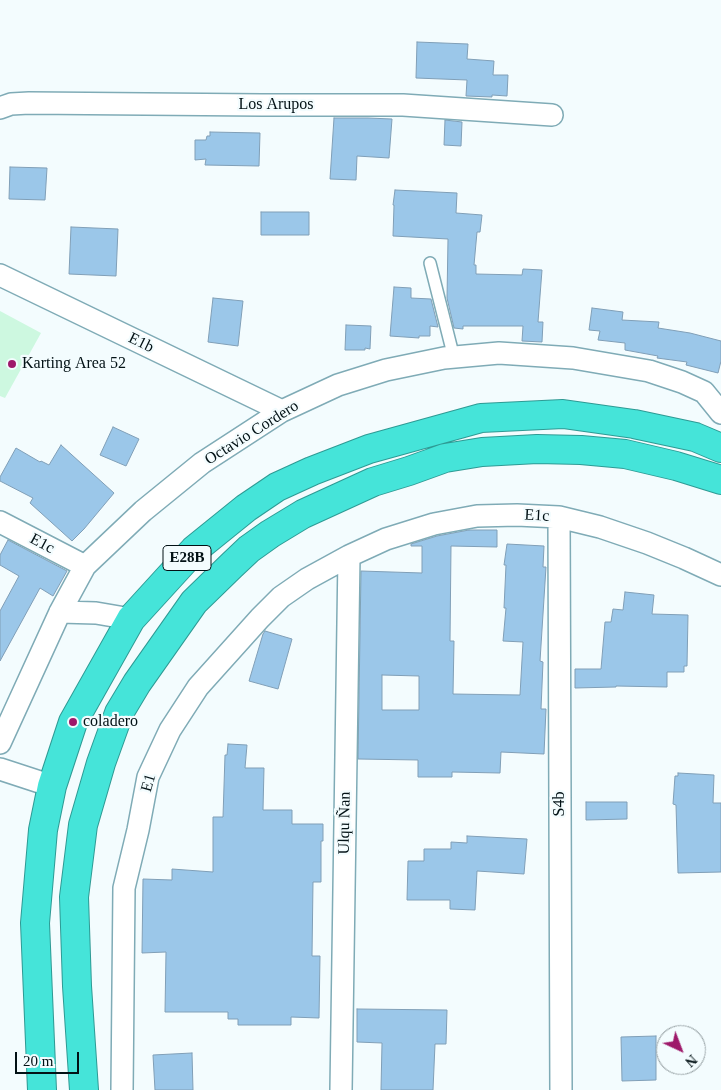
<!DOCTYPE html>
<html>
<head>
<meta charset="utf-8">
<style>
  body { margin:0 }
  #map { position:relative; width:721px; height:1090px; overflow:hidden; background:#f3fcfe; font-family:"Times New Roman",serif }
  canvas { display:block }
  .north { position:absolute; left:656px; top:1025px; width:50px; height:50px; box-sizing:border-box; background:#f3fcfe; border:1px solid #939ea1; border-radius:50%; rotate:137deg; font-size:14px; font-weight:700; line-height:20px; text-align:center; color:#021115 }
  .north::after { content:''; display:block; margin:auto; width:18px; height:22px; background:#9e196a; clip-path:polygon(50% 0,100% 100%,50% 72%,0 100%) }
  .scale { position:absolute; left:15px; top:1052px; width:64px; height:22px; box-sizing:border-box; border:2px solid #021115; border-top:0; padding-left:6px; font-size:15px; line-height:18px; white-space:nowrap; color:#021115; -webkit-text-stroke:4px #f3fcfe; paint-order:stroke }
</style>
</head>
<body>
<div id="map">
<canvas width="721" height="1090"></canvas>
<div class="north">N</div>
<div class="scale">20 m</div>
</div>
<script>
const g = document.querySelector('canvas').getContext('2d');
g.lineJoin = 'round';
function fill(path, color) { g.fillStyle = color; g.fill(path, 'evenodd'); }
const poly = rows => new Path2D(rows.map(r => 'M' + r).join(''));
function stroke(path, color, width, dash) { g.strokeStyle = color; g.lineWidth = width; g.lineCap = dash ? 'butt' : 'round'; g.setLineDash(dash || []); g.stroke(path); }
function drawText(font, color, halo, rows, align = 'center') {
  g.font = font + ' "Times New Roman",serif'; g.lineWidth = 4.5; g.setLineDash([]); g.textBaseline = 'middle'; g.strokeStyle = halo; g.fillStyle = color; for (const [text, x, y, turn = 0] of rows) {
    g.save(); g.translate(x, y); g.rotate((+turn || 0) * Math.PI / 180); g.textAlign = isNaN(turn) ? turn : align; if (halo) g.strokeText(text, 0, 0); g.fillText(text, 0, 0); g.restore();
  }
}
const green = poly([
  [0,311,41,333,5,398,0,396]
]);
const building = poly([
  [417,42,468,44,467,59,494,61,493,75,508,75,507,96,492,95,492,97,466,96,467,80,416,78,417,42],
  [334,118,368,118,392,119,389,158,357,156,356,180,330,179,334,118],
  [445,120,462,122,461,146,444,145,445,120],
  [210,132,260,133,259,166,205,165,206,159,195,160,195,140,206,140,207,136,210,136,210,132],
  [10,167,47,168,45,200,9,199,10,167],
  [395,190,457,193,456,213,482,215,480,232,477,232,474,265,476,265,476,274,522,275,523,269,542,270,538,322,543,322,542,342,522,341,523,326,463,326,463,329,454,328,447,298,448,239,393,236,394,205,393,205,395,190],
  [261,212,309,212,309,235,261,235,261,212],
  [71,227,118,229,116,276,69,274,71,227],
  [394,287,411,288,411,298,431,299,438,327,430,326,430,336,419,336,419,338,390,336,394,287],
  [213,298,243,301,238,346,208,342,213,298],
  [592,308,623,312,622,320,659,322,658,328,690,333,721,341,721,361,718,373,686,365,687,362,657,358,658,356,625,350,625,343,598,340,600,331,589,330,592,308],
  [346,325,371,326,370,349,365,348,365,350,345,350,346,325],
  [113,427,139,439,126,466,100,455,113,427],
  [61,445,114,493,84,529,72,541,30,503,33,498,0,481,0,477,16,448,40,462,41,461,49,465,61,445],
  [469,530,497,530,497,547,451,546,450,641,454,641,453,694,520,695,523,642,503,641,506,608,504,608,506,565,504,565,507,544,544,546,543,567,546,567,540,661,543,662,541,709,546,709,544,754,501,752,500,773,452,772,452,777,418,777,418,760,358,759,361,571,422,573,422,546,411,546,411,544,437,536,469,530],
  [382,675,419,676,419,710,382,710,382,675],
  [8,540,67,571,53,596,40,588,0,661,0,611,19,576,0,565,0,555,8,540],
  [625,592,654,595,652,614,688,615,687,666,684,666,684,672,667,672,667,687,616,686,616,687,575,688,575,669,601,669,605,622,611,622,613,609,623,610,625,592],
  [265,631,292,639,278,689,249,681,263,634,265,631],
  [228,744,247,745,245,768,264,768,263,810,292,810,292,824,323,824,323,841,321,841,321,882,313,882,312,956,320,956,319,1018,291,1017,291,1025,238,1025,238,1019,228,1019,228,1012,165,1012,166,952,142,953,143,879,172,880,172,869,213,872,213,817,223,817,225,755,227,755,228,744],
  [678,773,714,775,713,803,721,803,721,872,678,873,676,805,673,804,675,776,678,776,678,773],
  [586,802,627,802,627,819,586,820,586,802],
  [467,836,527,839,524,874,477,871,475,910,450,909,450,900,407,900,408,861,424,861,424,849,451,849,451,842,467,843,467,836],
  [357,1009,447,1010,446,1044,435,1044,433,1090,381,1090,382,1043,357,1042,357,1009],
  [656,1036,656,1080,622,1081,621,1037,656,1036],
  [192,1053,193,1090,155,1090,153,1055,192,1053]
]);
const lane = poly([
  [430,263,454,358]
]);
const street = poly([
  [0,108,11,104,29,103,262,105,403,105,552,115],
  [0,275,282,411],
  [559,517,561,1090],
  [0,522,85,566],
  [60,612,96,613,131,619],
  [0,743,60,612,85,566,143,511,202,463,282,411,338,385,386,370,444,358,499,353,573,358,649,371,682,382,704,392,721,413],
  [0,769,52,786],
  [122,1090,124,888,138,830,148,777,170,730,198,687,260,618,281,597,307,579,349,556,386,539,434,524,477,516,517,515,559,517,600,527,647,543,684,558,721,575],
  [341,1090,349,556]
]);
const highway = poly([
  [42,1090,35,923,43,830,52,786,73,722,131,619,194,550,246,508,277,487,312,471,369,449,481,418,563,414,634,424,695,437,721,448],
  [84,1090,77,986,74,897,83,825,101,763,119,713,137,683,194,602,231,566,249,549,270,534,303,514,373,482,409,471,445,458,482,452,537,449,581,450,625,454,676,466,721,480]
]);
const markers = [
  [12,364,5,"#9e196a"],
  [73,722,5,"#9e196a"]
];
const shields = [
  [187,558,48]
];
const shieldNames = [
  ["E28B",187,558]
];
const streetNames = [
  ["Los Arupos",276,105],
  ["E1b",141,343,26],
  ["Octavio Cordero",252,433,-32],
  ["E1c",537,516,3],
  ["E1c",42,544,28],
  ["E1",149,783,-74],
  ["S4b",560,804,-90],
  ["Ulqu Ñan",345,823,-89]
];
const poiNames = [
  ["Karting Area 52",22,364],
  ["coladero",83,722]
];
fill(green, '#cdf8e0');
fill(building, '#9bc7e9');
stroke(building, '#809fb7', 1);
stroke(lane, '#7fabb6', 14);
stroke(street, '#7fabb6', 24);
stroke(highway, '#2e9a94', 30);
stroke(lane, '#fff', 11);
stroke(street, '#fff', 21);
stroke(highway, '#45e4d9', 28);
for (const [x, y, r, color] of markers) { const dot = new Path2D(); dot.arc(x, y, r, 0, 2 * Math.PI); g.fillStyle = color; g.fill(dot); stroke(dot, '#f3fcfe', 2); }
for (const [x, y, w] of shields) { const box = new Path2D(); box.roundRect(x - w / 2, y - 12.5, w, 25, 4); g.fillStyle = '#f3fcfe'; g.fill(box); stroke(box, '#021115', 1); }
drawText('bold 15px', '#021115', null, shieldNames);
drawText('16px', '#021115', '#f3fcfe', streetNames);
drawText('16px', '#021115', '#f3fcfe', poiNames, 'left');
</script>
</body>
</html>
